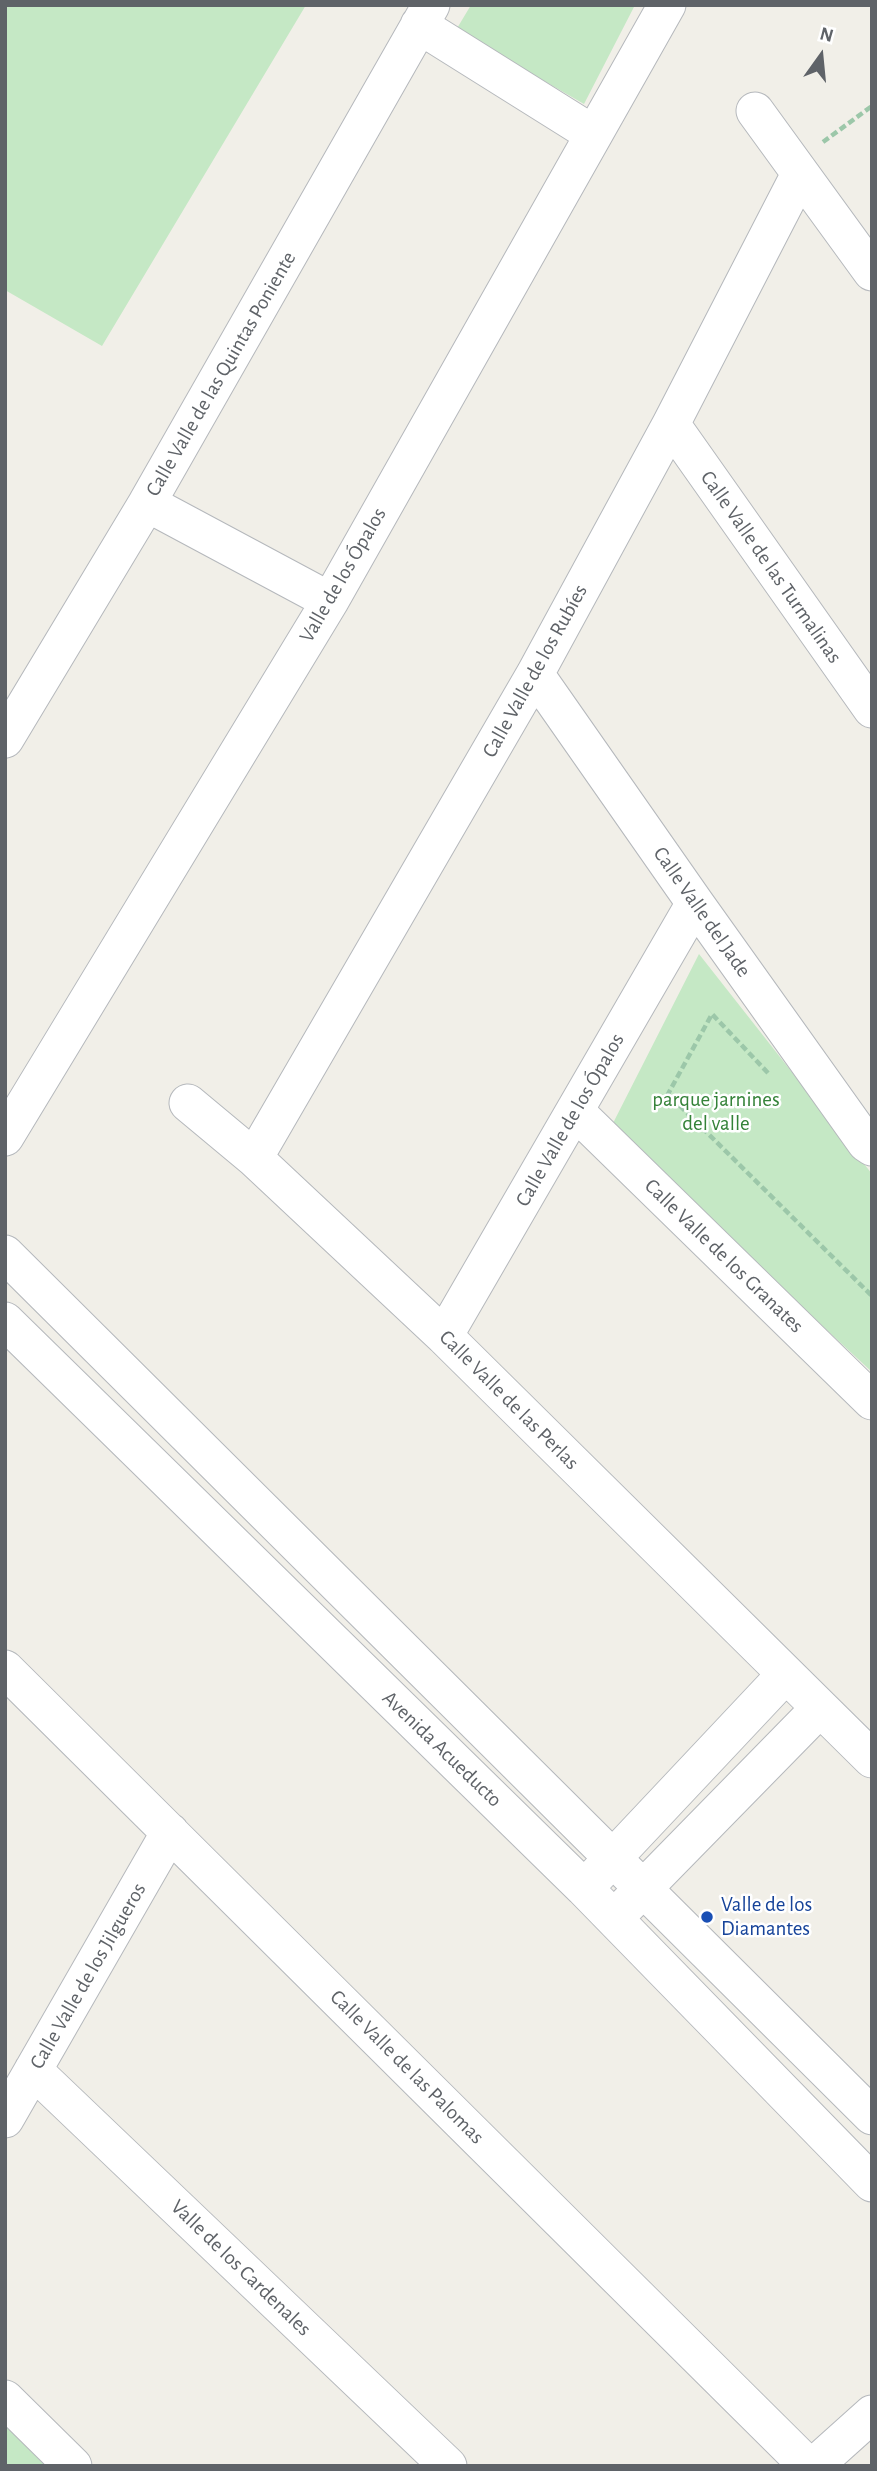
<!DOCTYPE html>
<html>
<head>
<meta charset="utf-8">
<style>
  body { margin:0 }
  #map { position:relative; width:877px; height:2471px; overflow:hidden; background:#f1efe8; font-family:"Alegreya Sans",sans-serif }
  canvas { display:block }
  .frame { position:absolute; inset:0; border:7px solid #5f6368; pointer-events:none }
  .north { position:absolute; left:786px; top:21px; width:70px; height:70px; -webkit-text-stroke:5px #fff; paint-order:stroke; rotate:15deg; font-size:19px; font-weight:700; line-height:28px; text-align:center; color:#5f6368 }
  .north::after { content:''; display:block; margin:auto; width:24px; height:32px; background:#5f6368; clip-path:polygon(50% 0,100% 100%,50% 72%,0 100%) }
</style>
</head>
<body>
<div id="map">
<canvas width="877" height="2471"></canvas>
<div class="frame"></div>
<div class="north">N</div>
</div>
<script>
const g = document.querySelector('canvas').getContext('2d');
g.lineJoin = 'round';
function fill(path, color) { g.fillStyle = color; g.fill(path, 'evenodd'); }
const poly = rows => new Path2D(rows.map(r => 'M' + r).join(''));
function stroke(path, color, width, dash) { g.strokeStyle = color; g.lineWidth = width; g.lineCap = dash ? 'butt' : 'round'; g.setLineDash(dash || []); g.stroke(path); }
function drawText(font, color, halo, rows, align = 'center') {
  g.font = font + ' "Alegreya Sans",sans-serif'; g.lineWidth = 5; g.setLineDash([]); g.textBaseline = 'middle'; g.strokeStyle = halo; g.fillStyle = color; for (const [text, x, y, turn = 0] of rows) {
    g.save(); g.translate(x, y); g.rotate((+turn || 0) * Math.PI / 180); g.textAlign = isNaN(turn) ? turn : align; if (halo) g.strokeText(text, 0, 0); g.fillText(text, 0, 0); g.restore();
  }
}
const green = poly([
  [5,5,306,5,102,346,5,290],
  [471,5,635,5,584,104,456,30],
  [699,954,872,1174,872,1372,610,1129],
  [5,2420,52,2466,5,2466]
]);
const path = poly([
  [823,142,872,106],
  [768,1073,712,1014,668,1094,872,1296],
  [5,2465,6,2466]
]);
const minor = poly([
  [419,25,593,134],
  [755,111,872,272],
  [671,424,872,709],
  [147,503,330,601],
  [535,674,695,903,866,1143,872,1147],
  [5,739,147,503,431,5],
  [188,1103,254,1158,444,1336,872,1759],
  [576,1112,872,1401],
  [5,1137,330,601,667,5],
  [254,1158,535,674,671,424,800,174],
  [5,1254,872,2116],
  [5,1321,584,1888,872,2183],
  [444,1336,695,903],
  [5,1669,808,2466],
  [595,1877,786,1674],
  [627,1905,820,1708],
  [33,2070,448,2466],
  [5,2119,170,1832],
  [5,2399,73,2466],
  [814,2466,872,2414]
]);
const markers = [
  [707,1917,7,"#1a4fb4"]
];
const streetNames = [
  ["Calle Valle de las Quintas Poniente",221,374,-60],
  ["Calle Valle de las Turmalinas",771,567,55],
  ["Valle de los Ópalos",343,575,-60],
  ["Calle Valle de los Rubíes",535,671,-61],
  ["Calle Valle del Jade",702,912,55],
  ["Calle Valle de los Ópalos",570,1120,-60],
  ["Calle Valle de los Granates",724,1256,44],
  ["Calle Valle de las Perlas",509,1400,45],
  ["Avenida Acueducto",442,1749,44],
  ["Calle Valle de los Jilgueros",88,1976,-60],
  ["Calle Valle de las Palomas",407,2067,45],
  ["Valle de los Cardenales",241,2268,44]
];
const parkNames = [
  ["parque jarnines",716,1100],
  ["del valle",716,1124]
];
const transitNames = [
  ["Valle de los",721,1905],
  ["Diamantes",721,1929]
];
fill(green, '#c5e8c5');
stroke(minor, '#b5b8bc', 39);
stroke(path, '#9cc7a9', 4.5, [7, 3.5]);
stroke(minor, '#fff', 37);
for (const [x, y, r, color] of markers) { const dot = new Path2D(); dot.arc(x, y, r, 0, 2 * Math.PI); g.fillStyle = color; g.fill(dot); stroke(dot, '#fff', 2.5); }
drawText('21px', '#5f6368', '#fff', streetNames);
drawText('21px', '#348238', '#fff', parkNames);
drawText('21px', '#164399', '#fff', transitNames, 'left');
</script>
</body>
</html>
